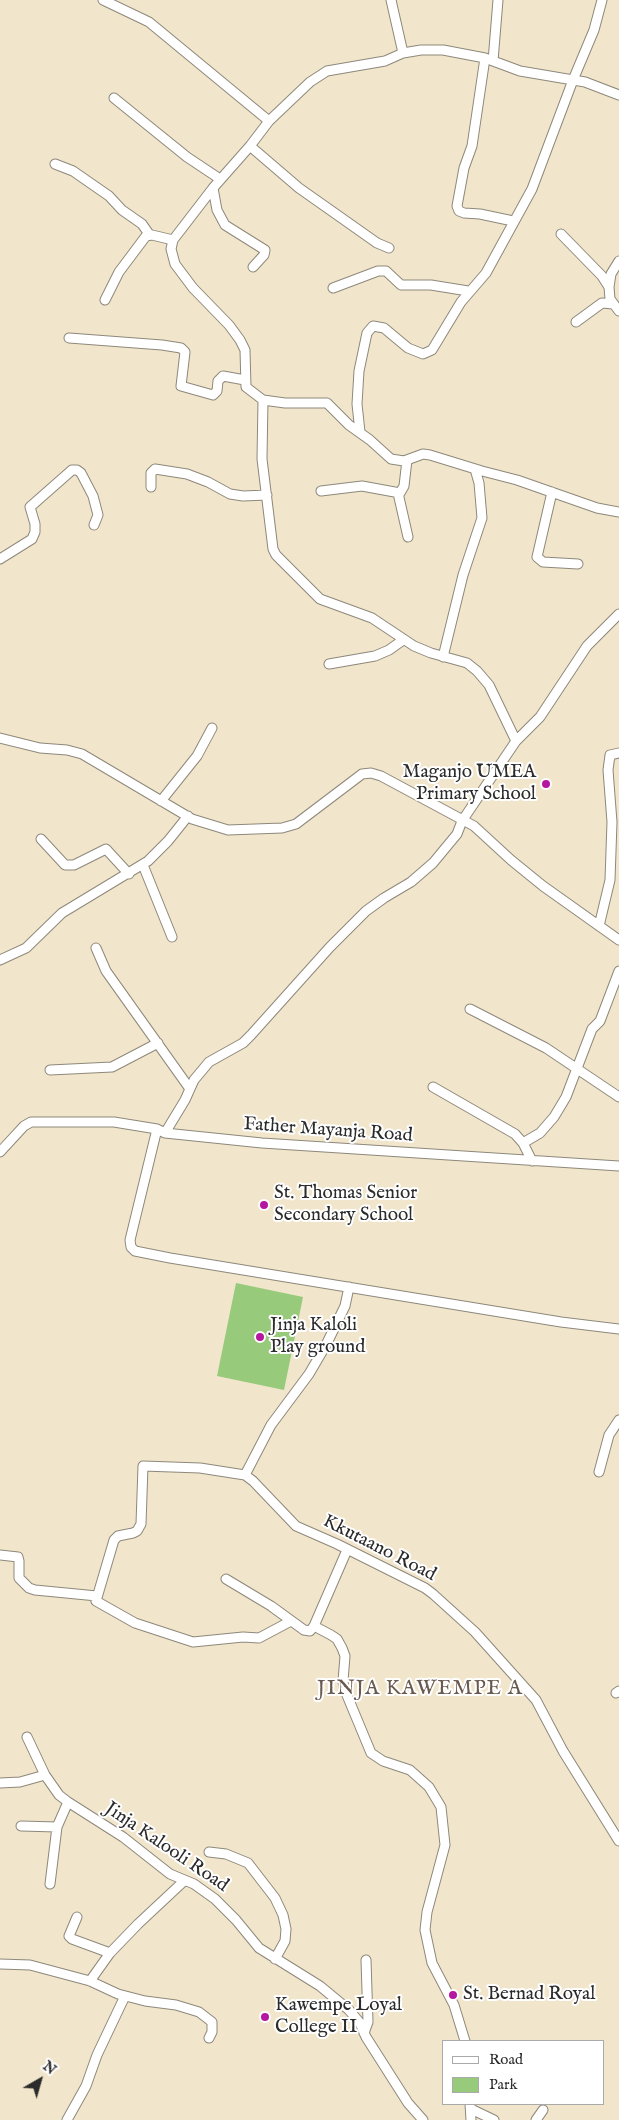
<!DOCTYPE html>
<html>
<head>
<meta charset="utf-8">
<style>
  body { margin:0 }
  #map { position:relative; width:619px; height:2120px; overflow:hidden; background:#f1e6cb; font-family:"IM FELL English",serif }
  canvas { display:block }
  .legend { position:absolute; left:442px; top:2040px; width:162px; height:65px; box-sizing:border-box; background:#fff; border:1px solid #aaa; margin:0; padding:6px 9px; list-style:none; font-size:15px; color:#2b2b2b }
  .legend li { display:flex; align-items:center; gap:10px; height:25px }
  .legend b { width:25px; border:1px solid #aaa }
  .north { position:absolute; left:15px; top:2055px; width:50px; height:50px; -webkit-text-stroke:4px #fff; paint-order:stroke; rotate:38deg; font-size:14px; font-weight:700; line-height:20px; text-align:center; color:#2b2b2b }
  .north::after { content:''; display:block; margin:auto; width:18px; height:22px; background:#2b2b2b; clip-path:polygon(50% 0,100% 100%,50% 72%,0 100%) }
</style>
</head>
<body>
<div id="map">
<canvas width="619" height="2120"></canvas>
<ul class="legend">
<li><b style="height:6px;background:#fff"></b>Road</li>
<li><b style="height:14px;background:#97ca7a"></b>Park</li>
</ul>
<div class="north">N</div>
</div>
<script>
const g = document.querySelector('canvas').getContext('2d');
g.lineJoin = 'round';
function fill(path, color) { g.fillStyle = color; g.fill(path, 'evenodd'); }
const poly = rows => new Path2D(rows.map(r => 'M' + r).join(''));
function stroke(path, color, width, dash) { g.strokeStyle = color; g.lineWidth = width; g.lineCap = dash ? 'butt' : 'round'; g.setLineDash(dash || []); g.stroke(path); }
function drawText(font, color, halo, rows, align = 'center') {
  g.font = font + ' "IM FELL English",serif'; g.lineWidth = 4; g.setLineDash([]); g.textBaseline = 'middle'; g.strokeStyle = halo; g.fillStyle = color; for (const [text, x, y, turn = 0] of rows) {
    g.save(); g.translate(x, y); g.rotate((+turn || 0) * Math.PI / 180); g.textAlign = isNaN(turn) ? turn : align; if (halo) g.strokeText(text, 0, 0); g.fillText(text, 0, 0); g.restore();
  }
}
const green = poly([
  [236,1283,303,1297,284,1390,217,1376]
]);
const minor = poly([
  [103,0,149,22,269,121],
  [391,0,403,53],
  [485,58,472,146,464,168,457,206,459,211,464,213,480,214,513,221],
  [493,61,498,0],
  [114,98,187,157,220,179],
  [250,146,299,188,377,243,389,248],
  [55,164,73,171,109,196,122,210,142,224,149,234],
  [213,188,217,210,225,225,265,250,264,255,253,267],
  [561,234,602,276,609,287],
  [619,261,611,274,609,287,610,299,619,311],
  [333,288,378,271,386,271,401,285,431,285,468,291],
  [105,300,119,272,146,236,152,235,173,240],
  [576,322,602,303,613,304],
  [69,338,162,345,181,348,185,352,181,386,213,395,217,391,218,381,223,376,245,380],
  [263,400,285,403,327,403,349,425,370,440,391,459,404,461,423,454,430,455,482,471,517,480,597,508,619,512],
  [360,432,357,404,359,371,367,333,373,326,384,328,408,348,423,354,432,350,461,302,486,273,532,189,573,80,594,30,602,0],
  [151,487,151,473,155,469,187,474,208,482,230,494,243,496,267,495],
  [321,491,362,486,400,493,404,486,407,460],
  [552,492,537,557,543,562,578,564],
  [398,493,408,537],
  [0,559,32,539,35,532,35,524,30,507,72,470,77,470,81,473,93,496,98,515,94,525],
  [443,657,463,575,482,518,479,483,475,469],
  [329,664,375,656,389,650,403,640],
  [0,738,40,748,67,750,82,754,192,819,228,830,282,828,296,824,362,774,371,773,381,776,474,826,511,860,543,886,619,940],
  [516,741,540,717,587,646,619,614],
  [161,801,197,756,212,728],
  [41,839,65,865,74,865,106,849,129,874],
  [143,865,172,937],
  [599,926,610,880,612,822,608,770,610,755,619,753],
  [96,948,106,971,190,1089],
  [0,960,26,948,62,913,148,861,168,841,188,816],
  [470,1009,546,1048,619,1097],
  [50,1070,112,1067,158,1043],
  [433,1087,515,1134,523,1143,532,1161],
  [157,1129,130,1240,131,1247,135,1251,170,1258,561,1322,619,1329],
  [165,1133,185,1100,194,1080,209,1062,243,1043,251,1035,330,947,366,911,384,898,411,882,433,863,457,834,462,821,516,741,489,685,477,671,467,663,431,653,414,646,372,618,320,599,276,555,273,549,262,459,263,400,246,387,245,350,240,340,229,325,193,288,175,264,171,249,173,240,213,188,250,146,269,121,310,82,327,71,385,61,403,53,421,50,443,50,485,58,520,71,585,82,619,95],
  [523,1143,540,1133,554,1117,566,1097,592,1029,600,1021,619,971],
  [0,1152,24,1126,31,1122,114,1122,157,1129,165,1133,262,1143,619,1166],
  [599,1472,609,1435,619,1420],
  [245,1475,271,1425,309,1374,326,1345,345,1306,349,1287],
  [347,1550,314,1626,331,1635,337,1639,342,1648,345,1656,343,1681,344,1688,371,1753,383,1761,410,1770,429,1787,441,1807,445,1845,427,1912,425,1930,432,1963,454,2005,465,2041],
  [0,1555,18,1557,19,1561,19,1578,29,1588,35,1590,97,1596],
  [226,1579,271,1606,304,1630,310,1631,314,1626],
  [291,1621,259,1638,243,1637,193,1642,135,1623,96,1601,114,1540,118,1536,133,1533,137,1531,141,1524,143,1466,200,1468,245,1475,253,1481,296,1526,337,1544,425,1588,433,1594,475,1632,536,1700,563,1751,619,1841],
  [616,1693,619,1691],
  [27,1737,45,1775],
  [0,1783,20,1782,45,1775,59,1795,68,1802,123,1837,170,1874,194,1884,215,1899,236,1920,259,1948,320,1986,349,2010,360,2023,366,2037,408,2103,423,2120],
  [21,1826,57,1827,68,1802],
  [209,1852,226,1854,248,1863,275,1898,283,1915,286,1929,285,1941,275,1959],
  [50,1884,57,1827],
  [77,1917,69,1936,72,1939,110,1953],
  [0,1964,30,1965,90,1981,118,1994,145,2001,176,2005,199,2012,212,2022,212,2032,209,2038],
  [90,1981,110,1953,138,1924,184,1881],
  [364,2033,368,2022,366,1960],
  [470,2104,471,2120],
  [471,2109,494,2120],
  [67,2120,86,2086,97,2055,125,1996],
  [536,2120,543,2110]
]);
const markers = [
  [546,784,5,"#b5179e"],
  [264,1205,5,"#b5179e"],
  [260,1337,5,"#b5179e"],
  [453,1995,5,"#b5179e"],
  [265,2017,5,"#b5179e"]
];
const poiNames = [
  ["Maganjo UMEA",536,773,"right"],
  ["Primary School",536,795,"right"],
  ["St. Thomas Senior",274,1194],
  ["Secondary School",274,1216],
  ["Jinja Kaloli",270,1326],
  ["Play ground",270,1348],
  ["St. Bernad Royal",463,1995],
  ["Kawempe Loyal",275,2006],
  ["College II",275,2028]
];
const streetNames = [
  ["Father Mayanja Road",328,1131,4],
  ["Kkutaano Road",379,1549,27],
  ["Jinja Kalooli Road",166,1848,34]
];
const quarterNames = [
  ["JINJA KAWEMPE A",420,1690]
];
fill(green, '#97ca7a');
stroke(minor, '#8e887b', 11);
stroke(minor, '#fff', 9);
for (const [x, y, r, color] of markers) { const dot = new Path2D(); dot.arc(x, y, r, 0, 2 * Math.PI); g.fillStyle = color; g.fill(dot); stroke(dot, '#fff', 2); }
drawText('19px', '#2b2b2b', '#fff', poiNames, 'left');
drawText('19px', '#2b2b2b', '#fff', streetNames);
g.letterSpacing = '1px';
drawText('21px', '#69594e', '#fff', quarterNames);
g.letterSpacing = '0px';
</script>
</body>
</html>
